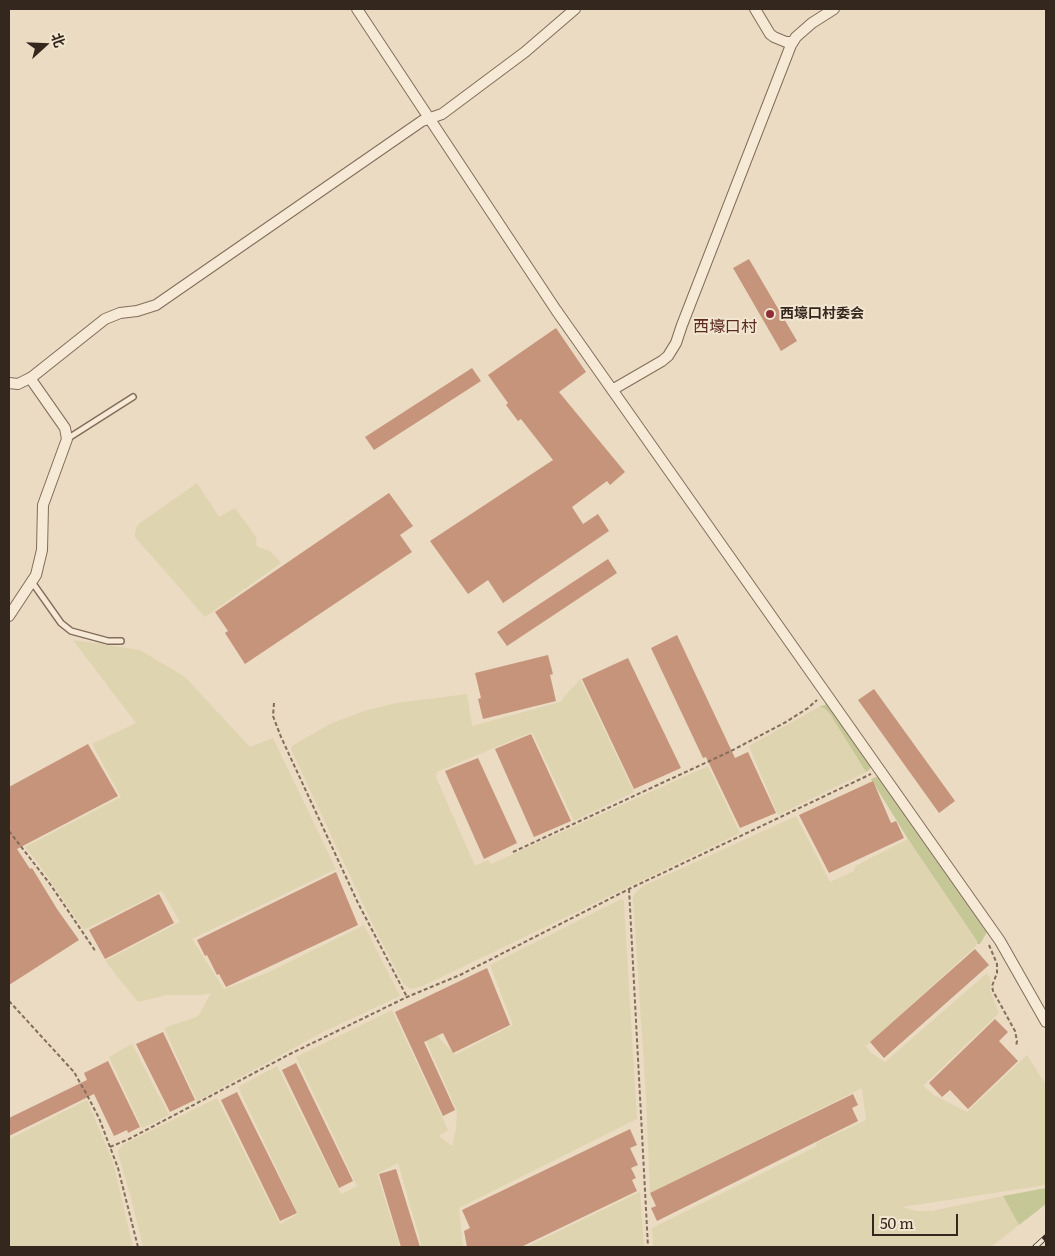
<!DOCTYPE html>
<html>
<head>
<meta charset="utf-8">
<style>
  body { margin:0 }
  #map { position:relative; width:1055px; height:1256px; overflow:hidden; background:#eadbc2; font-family:Literata,"Noto Sans SC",serif }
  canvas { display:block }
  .frame { position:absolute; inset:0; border:10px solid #33271e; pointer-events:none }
  .north { position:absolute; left:20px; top:20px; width:50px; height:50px; -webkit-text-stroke:4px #f2e6d1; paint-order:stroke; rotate:70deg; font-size:14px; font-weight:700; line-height:20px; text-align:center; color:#33271e }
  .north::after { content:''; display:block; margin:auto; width:18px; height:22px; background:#33271e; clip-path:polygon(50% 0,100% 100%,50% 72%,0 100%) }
  .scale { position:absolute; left:872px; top:1214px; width:86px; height:22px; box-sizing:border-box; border:2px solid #33271e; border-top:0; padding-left:6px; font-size:15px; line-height:18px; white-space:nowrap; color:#33271e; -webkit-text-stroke:4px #f2e6d1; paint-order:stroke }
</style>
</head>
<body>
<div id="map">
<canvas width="1055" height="1256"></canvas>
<div class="frame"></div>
<div class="north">北</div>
<div class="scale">50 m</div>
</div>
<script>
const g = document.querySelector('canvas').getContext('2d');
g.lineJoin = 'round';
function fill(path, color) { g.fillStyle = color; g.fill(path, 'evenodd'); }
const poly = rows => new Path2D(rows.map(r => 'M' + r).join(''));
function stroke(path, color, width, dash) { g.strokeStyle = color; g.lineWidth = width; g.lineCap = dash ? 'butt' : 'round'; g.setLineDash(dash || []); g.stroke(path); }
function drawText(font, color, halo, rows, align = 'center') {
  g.font = font + ' Literata,"Noto Sans SC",serif'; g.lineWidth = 4; g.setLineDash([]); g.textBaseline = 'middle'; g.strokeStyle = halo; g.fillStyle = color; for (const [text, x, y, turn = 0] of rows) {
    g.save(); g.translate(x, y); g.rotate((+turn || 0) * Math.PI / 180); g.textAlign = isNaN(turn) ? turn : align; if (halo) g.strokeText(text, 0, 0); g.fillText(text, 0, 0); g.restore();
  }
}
const farmland = poly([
  [197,483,219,517,235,508,257,538,255,544,258,547,270,551,281,563,205,617,135,537,135,533,137,526,140,523],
  [73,640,140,650,185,677,250,747,273,738,336,869,192,939,224,989,267,973,364,925,400,996,323,1032,197,1101,164,1028,196,1017,199,1015,211,993,201,995,167,995,138,1002,105,961,180,922,162,891,84,930,38,863,25,847,121,797,92,744,136,723],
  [580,679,634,792,574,821,532,732,444,769,437,772,436,777,475,866,488,860,491,864,708,766,740,833,423,986,410,989,403,983,371,921,291,749,292,746,330,724,364,711,396,703,467,694,472,726,560,702],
  [819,707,824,708,830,714,866,772,778,815,749,746],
  [796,816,830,882,854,871,855,866,908,839,977,941,976,946,866,1046,870,1052,885,1062,987,973,991,979,990,990,999,1013,923,1086,934,1095,967,1112,1027,1055,1046,1085,1046,1185,902,1207,917,1211,932,1211,1003,1196,1019,1225,991,1247,653,1247,652,1228,817,1146,816,1143,866,1120,862,1088,650,1193,646,1098,633,898,635,893,643,886],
  [621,899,624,901,624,904,637,1119,459,1208,463,1247,422,1247,398,1163,377,1174,400,1247,143,1247,131,1198,119,1157,118,1151,120,1148,124,1144,217,1098,280,1224,298,1214,238,1087,277,1066,341,1194,357,1186,296,1057,392,1010,448,1130,439,1136,452,1146,456,1129,457,1111,416,1018,421,1018,455,1055,513,1025,490,965],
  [132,1044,169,1115,142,1128,109,1057],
  [87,1100,113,1162,133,1247,9,1247,9,1139],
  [640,1192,644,1247,526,1247]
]);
const green = poly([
  [827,704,871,765,870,769,866,772,830,714,824,708,819,707],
  [876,777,881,778,887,784,987,932,980,944,977,944,977,941,908,839,871,779],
  [1046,1188,1046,1204,1019,1225,1003,1196]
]);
const building = poly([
  [749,259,797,341,781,351,733,268],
  [556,328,586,372,559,392,625,472,610,485,607,481,572,507,583,524,598,514,609,531,503,603,488,580,468,594,430,541,553,460,521,419,518,421,506,405,508,403,488,375],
  [472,368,481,381,374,450,365,437],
  [389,493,413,526,400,535,412,552,245,664,225,633,228,631,215,612],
  [608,559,617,573,507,646,497,632],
  [677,635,735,758,748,752,776,813,740,828,706,757,703,758,651,648],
  [548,655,553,674,550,675,556,701,483,719,478,699,481,698,475,673],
  [628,658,681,768,634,789,582,679],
  [874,689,955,801,939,813,858,700],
  [531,734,571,821,534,837,495,749],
  [88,744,118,796,17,849,30,869,32,868,57,909,79,940,9,985,9,787],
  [478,758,517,843,484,859,445,771],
  [873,781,891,823,896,821,904,838,829,873,799,815],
  [336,872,358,925,226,987,219,974,217,975,207,955,205,956,197,940],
  [159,894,174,923,105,959,89,930],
  [975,949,989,965,884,1058,870,1042],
  [487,968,510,1025,453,1053,443,1033,424,1042,455,1110,443,1116,395,1012],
  [995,1019,1008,1032,999,1041,1018,1061,968,1109,950,1090,942,1097,929,1083],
  [163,1032,195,1100,170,1112,136,1044],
  [108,1061,140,1127,128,1133,127,1130,114,1136,94,1094,9,1136,9,1118,87,1080,84,1073],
  [296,1063,353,1181,339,1188,282,1070],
  [237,1092,297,1213,280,1221,221,1100],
  [853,1094,858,1105,852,1108,858,1121,657,1221,651,1208,656,1206,650,1193],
  [630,1129,637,1145,630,1148,638,1165,631,1168,636,1178,632,1180,637,1191,521,1247,467,1247,464,1231,470,1228,462,1210],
  [396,1169,420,1247,401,1247,379,1174]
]);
const path = poly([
  [274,703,273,716,281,737,358,903,407,997],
  [9,831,50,884,96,952],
  [513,852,731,751,786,722,808,708,817,700],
  [629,889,648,1247],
  [989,945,997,964,997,973,992,986,993,991,1015,1031,1017,1041,1016,1046],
  [9,1001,74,1072,87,1095,99,1118,118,1168,138,1247],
  [110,1147,129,1139,290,1054,407,997,460,975,631,888,871,774]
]);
const service = poly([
  [67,439,133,397],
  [32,582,61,623,71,631,108,641,121,641]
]);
const minor = poly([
  [357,9,556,310,1000,941,1046,1022],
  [755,9,770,34,774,37,786,42,793,42],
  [9,383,18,384,32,377,105,319,120,313,137,311,156,305,422,121,442,114,525,52,575,9],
  [612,390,662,361,668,356,676,343,682,325,791,45,796,37,812,23,834,9],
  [9,616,36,575,42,550,43,505,67,439,65,428,30,378]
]);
const rail = poly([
  [1035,1247,1046,1237]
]);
const markers = [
  [770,314,5,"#8c3037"]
];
const poiNames = [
  ["西壕口村委会",780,314]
];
const quarterNames = [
  ["西壕口村",725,327]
];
fill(farmland, '#dfd4b0');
fill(green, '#c5c797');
fill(building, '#c5947b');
stroke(service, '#826d5b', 8);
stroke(minor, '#826d5b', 12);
stroke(path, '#826d5b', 2, [4, 2.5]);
stroke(service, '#f6e9d5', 5);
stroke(minor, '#f6e9d5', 10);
stroke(rail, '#33271e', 5.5);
stroke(rail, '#f2e6d1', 4, [11]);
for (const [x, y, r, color] of markers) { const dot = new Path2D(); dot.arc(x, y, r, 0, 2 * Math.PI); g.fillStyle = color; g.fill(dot); stroke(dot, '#f2e6d1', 2); }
drawText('bold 14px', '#33271e', '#f2e6d1', poiNames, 'left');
drawText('16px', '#5c2921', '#f2e6d1', quarterNames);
</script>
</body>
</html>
